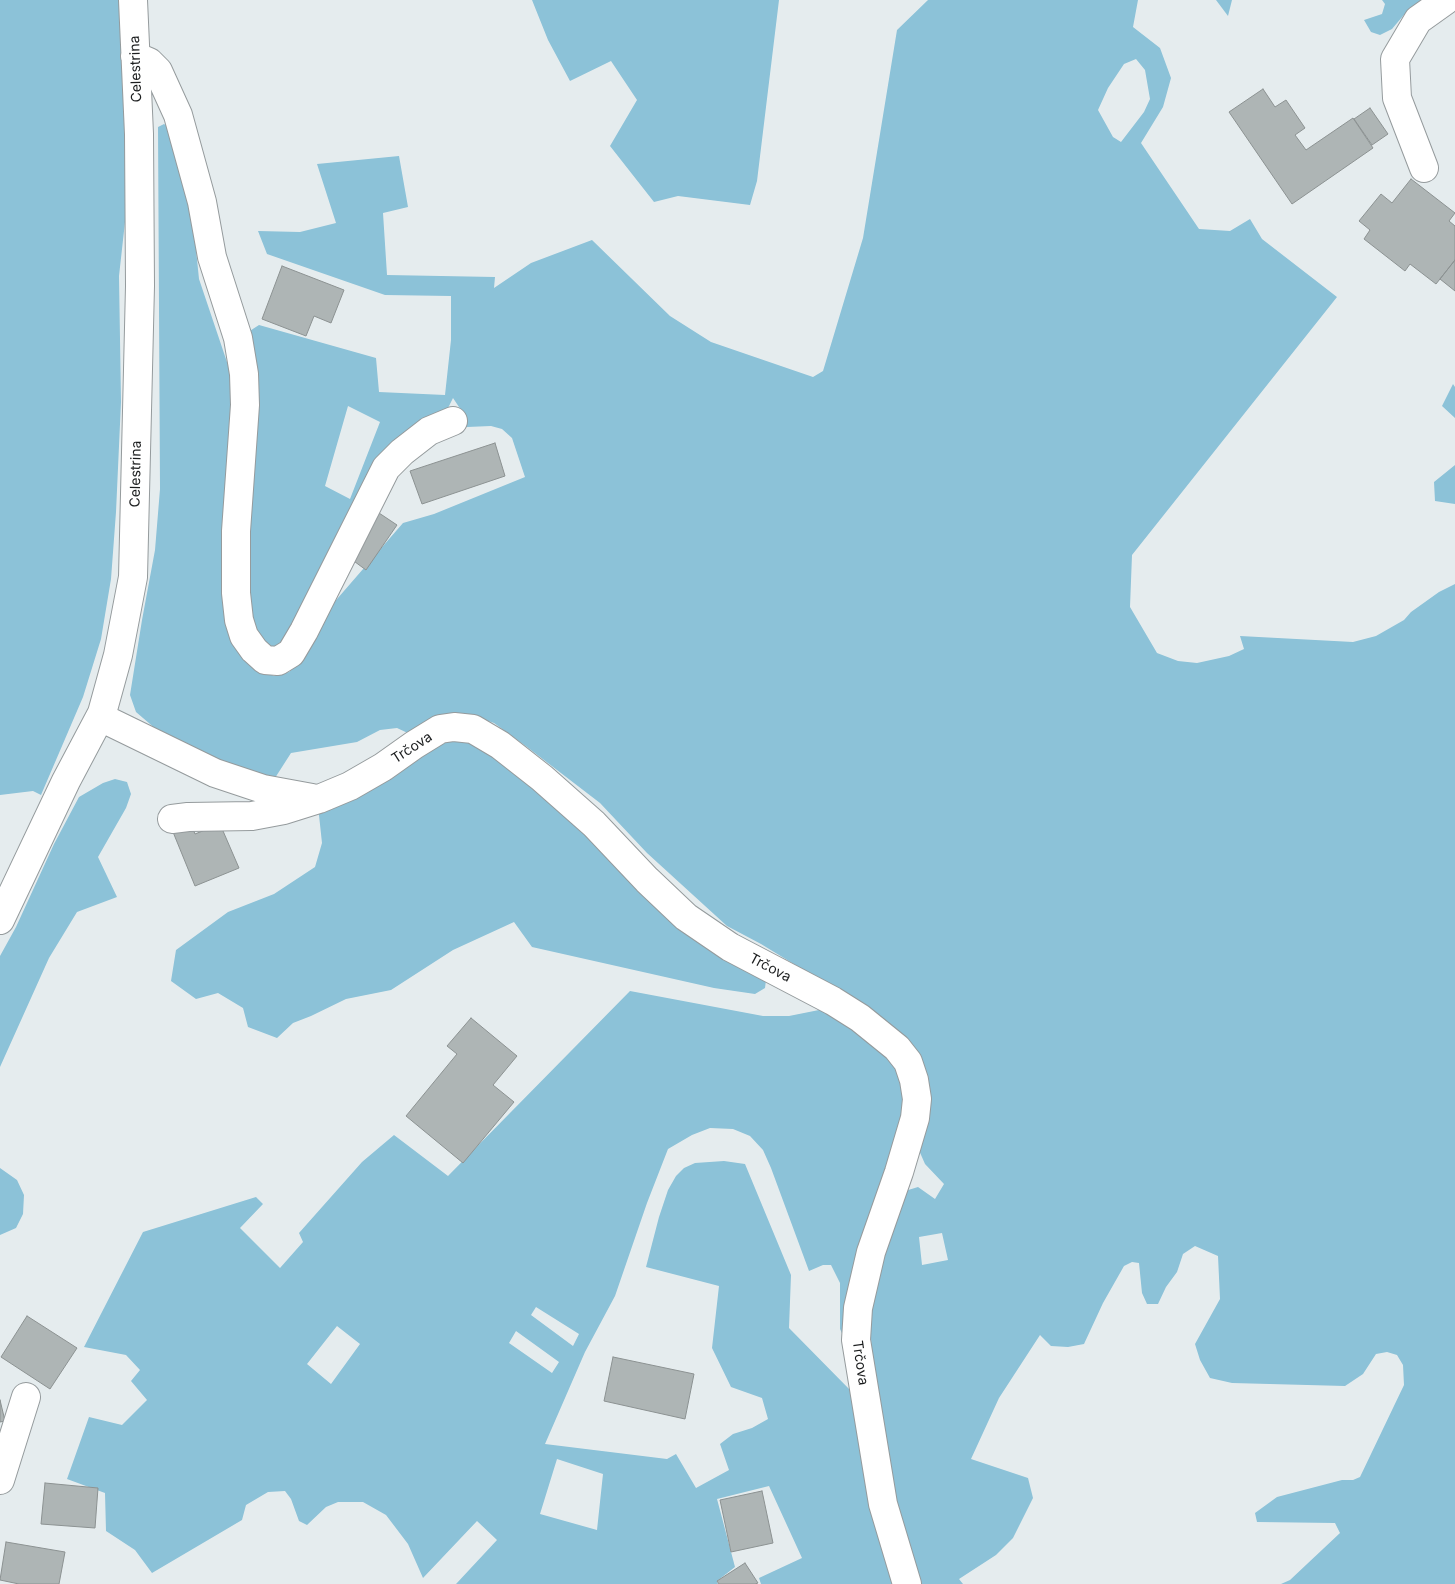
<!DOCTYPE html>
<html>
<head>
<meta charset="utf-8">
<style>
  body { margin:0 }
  canvas { display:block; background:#e5ecee }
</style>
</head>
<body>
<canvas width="1455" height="1584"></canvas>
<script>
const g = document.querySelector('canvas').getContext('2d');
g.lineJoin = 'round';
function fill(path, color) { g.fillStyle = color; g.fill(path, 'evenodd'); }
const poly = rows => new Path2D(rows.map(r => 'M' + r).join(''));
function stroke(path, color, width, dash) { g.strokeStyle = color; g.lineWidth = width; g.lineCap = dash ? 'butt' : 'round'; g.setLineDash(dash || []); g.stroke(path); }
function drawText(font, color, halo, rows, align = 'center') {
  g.font = font + ' Inter,sans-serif'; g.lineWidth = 4; g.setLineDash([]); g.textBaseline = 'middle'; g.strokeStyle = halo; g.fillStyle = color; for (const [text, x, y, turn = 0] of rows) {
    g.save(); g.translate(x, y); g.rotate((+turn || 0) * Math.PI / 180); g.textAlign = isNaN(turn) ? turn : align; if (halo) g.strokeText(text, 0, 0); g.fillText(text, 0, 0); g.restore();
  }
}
const green = poly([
  [0,0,121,0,129,186,119,276,121,402,116,512,111,579,101,639,83,697,41,795,33,791,0,795],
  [532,0,779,0,757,181,750,205,678,196,654,202,610,146,637,100,611,61,570,81,548,40],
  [928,0,1138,0,1133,27,1160,48,1171,78,1163,107,1141,143,1199,229,1230,231,1250,219,1262,239,1337,297,1132,555,1130,607,1157,653,1178,661,1197,663,1229,656,1244,649,1240,636,1353,642,1376,636,1404,620,1411,612,1439,592,1455,584,1455,1584,1281,1584,1290,1580,1340,1533,1335,1523,1257,1522,1255,1513,1277,1497,1342,1480,1353,1480,1360,1477,1404,1385,1403,1365,1397,1355,1387,1352,1376,1354,1363,1374,1345,1386,1232,1383,1210,1378,1200,1360,1195,1344,1220,1299,1218,1256,1195,1246,1183,1254,1177,1272,1166,1287,1158,1304,1147,1304,1142,1293,1139,1263,1132,1262,1124,1266,1103,1303,1084,1344,1068,1347,1051,1346,1040,1335,999,1398,971,1459,1028,1478,1033,1498,1013,1538,996,1555,959,1579,963,1584,914,1584,896,1511,872,1360,870,1316,871,1290,905,1191,918,1187,935,1199,944,1184,925,1164,918,1148,926,1087,856,1002,761,944,727,926,647,853,600,803,527,747,494,723,471,715,439,722,412,735,397,728,380,730,357,742,291,753,275,778,225,764,164,736,136,712,130,695,142,620,155,550,160,489,158,127,164,124,171,129,194,230,199,279,231,374,234,403,228,631,237,650,250,664,274,676,289,672,296,666,324,614,403,523,434,514,525,477,512,438,502,429,491,426,467,427,460,424,455,416,461,410,453,398,447,410,411,431,299,624,276,650,262,649,246,626,242,336,259,325,376,358,379,392,445,395,451,340,451,296,385,295,267,254,258,231,300,232,336,223,317,164,399,156,408,207,383,213,387,275,495,277,494,288,531,263,592,240,670,316,711,342,813,377,823,371,863,238,897,30],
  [1136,59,1145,70,1150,99,1144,112,1121,142,1113,137,1098,110,1108,88,1124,64],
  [348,406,380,422,350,499,325,486],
  [942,1233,948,1260,922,1265,919,1237],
  [1216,0,1232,0,1228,16],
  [1382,0,1421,0,1408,10,1392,29,1380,35,1371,32,1364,20,1382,14,1385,4],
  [1453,384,1455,387,1455,418,1442,406],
  [1455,465,1455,504,1435,501,1434,482],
  [458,738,480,742,766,980,765,988,755,994,714,988,532,947,514,922,453,950,391,990,346,999,311,1016,293,1023,277,1038,248,1027,243,1008,218,993,196,999,171,981,176,950,228,912,274,894,315,867,322,843,318,806,427,750],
  [115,779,127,782,131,794,126,808,98,857,117,897,77,912,49,958,0,1067,0,956,16,927,54,844,79,797,103,783],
  [630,991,763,1016,789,1016,824,1009,894,1057,910,1095,848,1346,840,1329,840,1283,831,1265,823,1265,809,1271,771,1168,763,1150,750,1136,733,1129,710,1128,692,1135,668,1149,647,1203,615,1296,585,1352,545,1444,667,1459,676,1454,696,1488,729,1470,720,1444,733,1434,752,1428,768,1419,762,1398,731,1387,712,1348,719,1286,646,1267,659,1217,668,1190,676,1176,684,1168,695,1163,724,1161,745,1164,791,1275,789,1328,853,1393,898,1584,761,1584,759,1578,802,1558,769,1486,717,1499,735,1567,717,1581,718,1584,456,1584,497,1540,477,1521,423,1578,408,1544,386,1515,363,1502,338,1502,326,1507,307,1525,299,1521,291,1499,285,1491,268,1492,246,1505,242,1520,152,1573,135,1550,106,1531,105,1493,67,1479,89,1417,122,1425,147,1400,131,1381,140,1370,126,1355,84,1347,143,1232,256,1197,263,1204,240,1228,280,1268,303,1242,299,1233,362,1162,394,1135,448,1176],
  [536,1307,579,1334,573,1346,531,1315],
  [337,1326,360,1344,331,1384,307,1364],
  [516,1331,559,1362,552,1373,509,1343],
  [557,1459,603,1474,597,1530,540,1514],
  [0,1168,17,1180,24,1195,23,1214,16,1228,0,1235]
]);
const building = poly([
  [1263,89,1275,107,1286,100,1305,128,1295,135,1306,150,1353,118,1373,148,1292,204,1229,112,1263,89],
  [1370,108,1388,134,1372,145,1354,119,1370,108],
  [1411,179,1455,213,1449,221,1455,226,1455,260,1436,284,1410,264,1405,271,1364,239,1370,230,1359,221,1381,194,1392,203,1411,179],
  [1455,260,1455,291,1440,279,1455,260],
  [282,266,344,290,331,323,314,316,306,336,262,319,282,266],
  [495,443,505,476,422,504,410,471,495,443],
  [376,511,397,525,366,570,347,556,376,511],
  [191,824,195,834,220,824,239,868,195,886,173,832,191,824],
  [471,1018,517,1056,493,1085,514,1102,463,1163,406,1116,457,1054,447,1046,471,1018],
  [27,1316,77,1348,50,1389,1,1357,27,1316],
  [613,1357,694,1374,685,1419,604,1401,613,1357],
  [0,1400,5,1421,0,1422,0,1400],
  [45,1483,98,1488,95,1528,41,1524,45,1483],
  [762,1491,773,1543,731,1552,720,1500,762,1491],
  [6,1542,65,1552,59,1584,19,1584,0,1580,6,1542],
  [745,1563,758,1583,755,1584,719,1584,717,1581,745,1563]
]);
const minor = poly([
  [135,56,149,62,158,71,178,115,202,202,212,257,238,338,244,374,245,405,236,531,236,593,239,620,244,636,254,650,265,660,278,661,291,653,304,631,386,468,402,452,429,431,453,421],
  [1424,168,1397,98,1395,59,1418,20,1446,0],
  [100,717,215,773,263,789,312,798],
  [172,819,188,817,252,816,284,810,319,799,350,786,383,767,414,745,440,729,454,727,473,729,500,745,542,778,594,824,647,880,686,917,730,947,833,1001,860,1018,897,1048,908,1062,914,1080,917,1099,915,1118,899,1172,871,1252,858,1308,856,1340,883,1504,907,1584],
  [0,920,66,781,102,713,118,655,133,577,140,286,139,134,133,0],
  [0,1480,26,1397]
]);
const streetNames = [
  ["Celestrina",136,69,-92],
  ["Celestrina",136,474,-89],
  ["Trčova",412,748,-33],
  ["Trčova",770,968,28],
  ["Trčova",860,1363,82]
];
fill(green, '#8cc2d8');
fill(building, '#aeb5b5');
stroke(building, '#8c9292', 1);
stroke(minor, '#959b9d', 30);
stroke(minor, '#fff', 28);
drawText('14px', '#1b1d1e', '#fff', streetNames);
</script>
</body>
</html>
